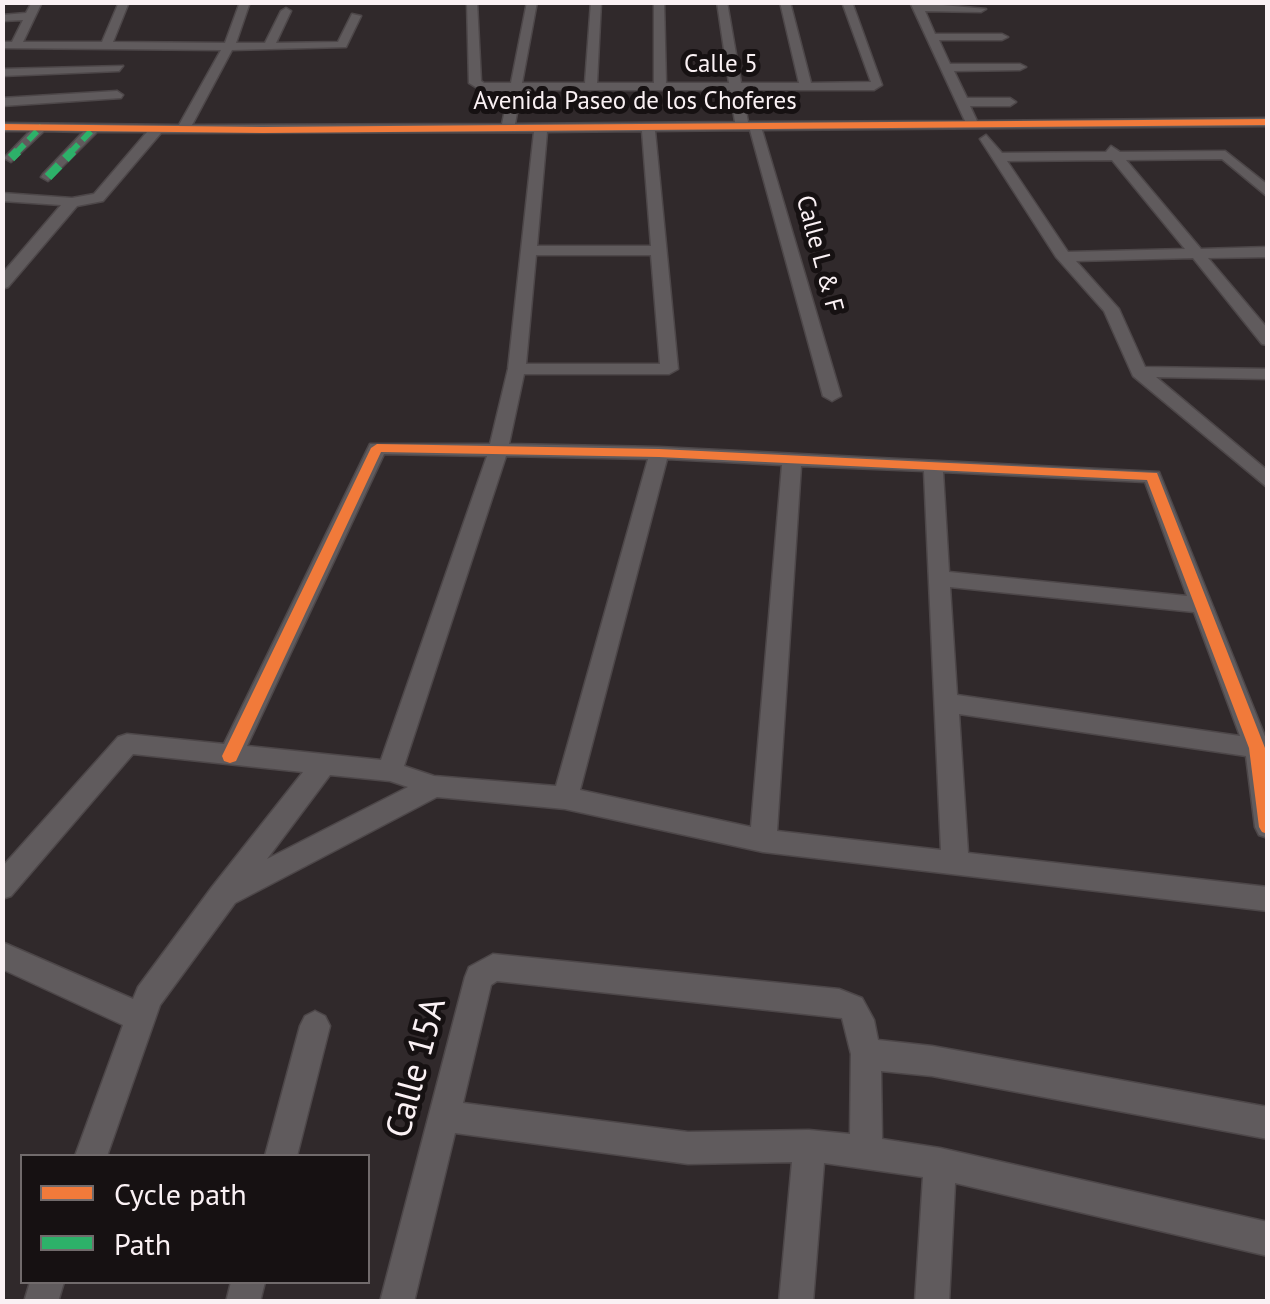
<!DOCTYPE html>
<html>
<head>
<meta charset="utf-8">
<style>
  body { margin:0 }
  #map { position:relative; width:1270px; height:1304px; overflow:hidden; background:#30292b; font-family:"PT Sans",sans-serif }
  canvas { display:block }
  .frame { position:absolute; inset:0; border:5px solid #faf1f4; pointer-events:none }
  .legend { position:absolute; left:20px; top:1154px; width:350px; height:130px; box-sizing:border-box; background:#161112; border:2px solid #716b6c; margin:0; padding:12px 18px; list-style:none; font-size:30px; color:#faf1f4 }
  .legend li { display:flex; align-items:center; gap:20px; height:50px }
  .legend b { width:50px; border:2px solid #716b6c }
</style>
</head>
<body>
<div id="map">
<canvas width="1270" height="1304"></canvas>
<div class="frame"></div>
<ul class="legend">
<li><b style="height:12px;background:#f17a3a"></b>Cycle path</li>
<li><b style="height:12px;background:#2db169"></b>Path</li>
</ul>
</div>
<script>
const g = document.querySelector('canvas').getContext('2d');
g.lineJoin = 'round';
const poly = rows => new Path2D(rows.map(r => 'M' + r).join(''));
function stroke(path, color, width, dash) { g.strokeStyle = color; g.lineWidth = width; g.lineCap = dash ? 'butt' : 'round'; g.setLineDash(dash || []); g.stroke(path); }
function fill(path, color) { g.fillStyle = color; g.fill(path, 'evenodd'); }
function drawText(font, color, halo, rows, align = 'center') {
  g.font = font + ' "PT Sans",sans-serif'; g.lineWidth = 10; g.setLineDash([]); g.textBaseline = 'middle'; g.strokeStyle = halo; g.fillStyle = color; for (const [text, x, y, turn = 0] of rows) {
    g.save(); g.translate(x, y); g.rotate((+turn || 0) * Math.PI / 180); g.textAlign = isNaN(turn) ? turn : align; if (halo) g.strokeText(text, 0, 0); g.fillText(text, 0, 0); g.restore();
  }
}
const minor = poly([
  [32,2,42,2,23,42,102,42,119,2,129,2,113,42,225,43,240,2,250,2,236,43,265,43,281,11,286,8,291,11,276,43,338,42,352,14,361,16,346,47,232,50,192,125,502,124,509,91,482,91,469,83,467,2,477,2,481,81,484,83,511,83,527,2,537,2,522,83,585,83,591,2,601,2,597,83,654,83,654,2,664,2,666,83,729,83,717,2,727,2,741,83,799,83,780,2,790,2,811,83,871,82,842,2,852,2,882,85,874,90,742,90,748,122,965,121,910,2,986,9,981,12,925,11,935,34,1002,34,1008,37,1002,40,939,40,950,64,1020,64,1026,67,1020,70,954,71,967,98,1010,98,1016,102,1010,106,970,106,977,121,1268,118,1268,126,762,130,841,396,832,401,823,396,750,130,655,131,678,369,669,374,524,374,509,444,659,447,1159,472,1268,744,1268,838,1259,835,1255,827,1246,756,959,714,968,853,1268,887,1268,911,763,852,565,809,437,797,235,903,160,1005,107,1156,75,1156,123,1025,2,969,2,942,133,999,138,987,212,887,303,772,133,754,11,896,2,899,2,867,118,737,127,734,224,744,370,444,490,444,508,369,534,132,161,133,103,201,77,206,8,287,2,289,2,274,61,205,2,201,2,193,72,198,94,194,147,132,97,132,48,181,41,177,43,174,83,132,44,131,11,162,4,158,30,131,2,131,2,123,179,125,221,50,2,48,2,42,12,42,23,20,2,21,2,15,26,13,32,2],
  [521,90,730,90,735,122,515,124,521,90],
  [642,131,651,246,537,246,547,132,642,131],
  [536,255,651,255,660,364,526,364,536,255],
  [384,454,487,456,381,760,247,746,384,454],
  [506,456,648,459,556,786,434,776,404,766,506,456],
  [667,459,782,465,751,827,580,790,667,459],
  [801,466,924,471,941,850,777,831,801,466],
  [943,472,1145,482,1187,596,949,572,943,472],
  [950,587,1194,612,1240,736,957,695,950,587],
  [330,775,390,781,408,787,267,859,330,775],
  [123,66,119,71,2,76,2,69,123,66],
  [117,91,123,95,121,98,2,106,2,98,117,91],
  [986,135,1002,153,1106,152,1111,146,1120,152,1225,151,1268,185,1268,197,1222,159,1126,160,1201,249,1268,247,1268,257,1208,258,1268,329,1268,345,1262,344,1193,258,1076,261,1119,309,1145,367,1268,369,1268,379,1156,377,1268,471,1268,488,1133,376,1104,311,1056,257,980,139,986,135],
  [1112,160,1185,249,1068,252,1007,161,1112,160],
  [493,954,839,989,862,998,874,1020,878,1040,932,1046,1268,1107,1268,1139,932,1076,881,1071,882,1139,940,1148,1268,1222,1268,1256,955,1183,949,1302,915,1302,923,1177,824,1163,813,1302,779,1302,792,1162,688,1164,455,1133,414,1302,380,1302,465,977,469,967,493,954],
  [497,981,842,1018,851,1054,850,1134,809,1130,688,1132,463,1103,491,985,497,981],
  [315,1011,325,1016,330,1026,297,1156,265,1156,300,1026,305,1016,315,1011],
  [30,1282,64,1282,58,1302,24,1302,30,1282],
  [231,1282,265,1282,260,1302,226,1302,231,1282]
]);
const quietFar1 = poly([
  [16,153,42,126],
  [70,153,95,127]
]);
const quiet = poly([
  [11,158,18,151],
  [48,177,73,151]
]);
const cycleway = poly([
  [1268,119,1268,125,263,133,2,130,2,124,263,127,1268,119],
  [377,444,659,449,1157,473,1265,748,1268,765,1268,834,1262,832,1259,827,1249,748,1147,480,659,457,381,452,236,761,230,763,224,761,222,756,371,448,377,444]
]);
const farStreetnames = [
  ["Calle 5",721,65],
  ["Avenida Paseo de los Choferes",635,102],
  ["Calle L & F",819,254,75]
];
const nearStreetnames = [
  ["Calle 15A",417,1068,-75]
];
stroke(minor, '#4d4749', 3);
fill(minor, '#605b5d');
stroke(quietFar1, '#2db169', 6, [12, 6]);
stroke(quiet, '#2db169', 9, [16, 9]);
fill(cycleway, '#f17a3a');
drawText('25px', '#faf1f4', '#161112', farStreetnames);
drawText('35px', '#faf1f4', '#161112', nearStreetnames);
</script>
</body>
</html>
